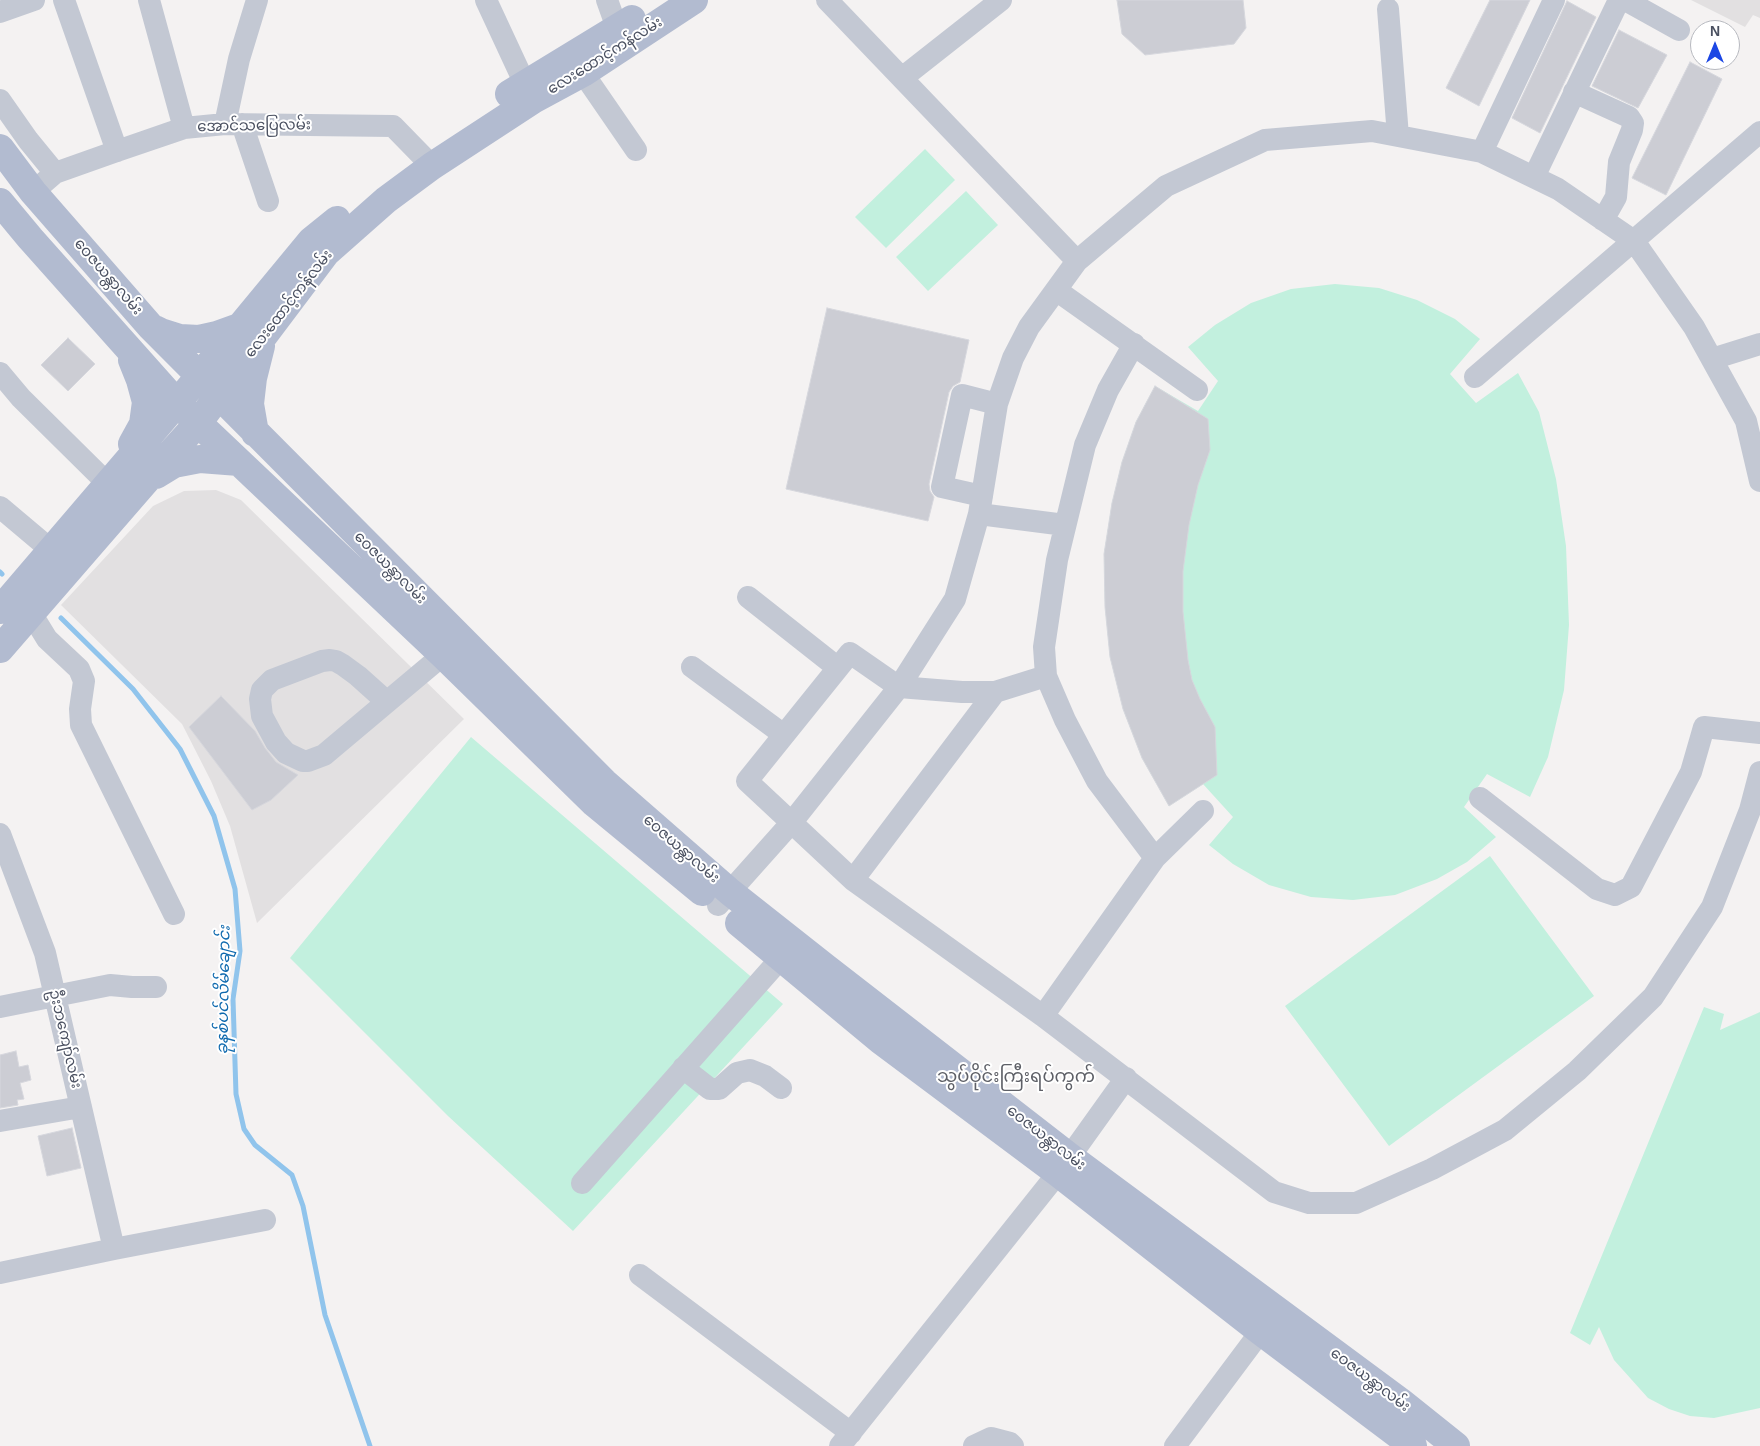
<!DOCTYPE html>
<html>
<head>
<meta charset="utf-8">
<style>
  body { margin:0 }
  #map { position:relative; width:1760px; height:1446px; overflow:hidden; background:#f4f2f2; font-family:Helvetica,sans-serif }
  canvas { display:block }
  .north { position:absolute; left:1690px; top:20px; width:50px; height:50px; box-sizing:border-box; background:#fff; border:1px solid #b7b9bf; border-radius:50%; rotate:0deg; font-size:14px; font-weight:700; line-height:20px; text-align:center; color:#4a5060 }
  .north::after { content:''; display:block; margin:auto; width:18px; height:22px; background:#1c47e4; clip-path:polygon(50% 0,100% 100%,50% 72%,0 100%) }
</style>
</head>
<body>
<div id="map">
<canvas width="1760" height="1446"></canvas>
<div class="north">N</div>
</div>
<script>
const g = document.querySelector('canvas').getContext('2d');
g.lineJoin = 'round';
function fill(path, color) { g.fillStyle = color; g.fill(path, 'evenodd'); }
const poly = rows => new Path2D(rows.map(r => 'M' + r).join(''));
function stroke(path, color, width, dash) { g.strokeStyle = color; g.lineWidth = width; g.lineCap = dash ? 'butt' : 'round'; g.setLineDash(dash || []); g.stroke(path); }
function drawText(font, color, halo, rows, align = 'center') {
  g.font = font + ' Helvetica,"Noto Sans Myanmar",sans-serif'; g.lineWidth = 4; g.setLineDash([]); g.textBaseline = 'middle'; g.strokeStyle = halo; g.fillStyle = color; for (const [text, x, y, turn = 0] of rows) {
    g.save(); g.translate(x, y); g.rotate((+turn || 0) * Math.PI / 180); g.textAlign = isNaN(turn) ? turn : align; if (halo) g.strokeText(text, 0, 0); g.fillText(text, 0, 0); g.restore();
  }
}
const education = poly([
  [1691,0,1760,0,1760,18,1753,15,1745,27],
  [216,490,241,500,464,719,257,923,230,826,211,781,182,724,61,605,153,506,184,491]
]);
const green = poly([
  [925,149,955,180,886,248,855,217],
  [966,191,998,225,928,291,896,257],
  [1335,284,1379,288,1417,300,1455,319,1480,339,1450,374,1476,403,1518,373,1539,412,1556,479,1566,546,1569,625,1564,690,1548,757,1530,797,1487,774,1464,807,1496,837,1467,862,1437,879,1395,895,1353,900,1311,897,1269,885,1233,864,1209,845,1233,817,1203,784,1169,806,1142,758,1123,709,1110,657,1105,607,1104,554,1112,503,1122,462,1136,422,1155,386,1198,411,1218,381,1188,347,1215,325,1251,303,1291,289],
  [471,737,783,1004,573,1231,448,1116,290,958],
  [1490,856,1594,996,1389,1146,1285,1006],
  [1704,1007,1724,1014,1720,1030,1760,1012,1760,1408,1714,1418,1690,1416,1669,1409,1648,1398,1614,1360,1599,1327,1590,1345,1570,1333]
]);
const stream = poly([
  [0,572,2,574],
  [61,618,133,689,180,749,214,816,235,889,240,951,233,999,236,1094,244,1129,255,1145,292,1175,303,1206,325,1315,370,1446]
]);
const building = poly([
  [1117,0,1243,0,1246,28,1234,44,1145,55,1122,34,1117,0],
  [1490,0,1530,0,1479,106,1446,88,1490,0],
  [1567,1,1596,17,1540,133,1512,118,1567,1],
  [1619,30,1667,55,1638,108,1592,86,1619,30],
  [1690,62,1722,79,1666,195,1632,178,1690,62],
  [827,308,969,340,960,382,953,386,949,392,929,484,930,491,934,497,928,521,786,489,827,308],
  [68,338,95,364,68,391,41,365,68,338],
  [1155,386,1208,419,1210,450,1198,485,1189,525,1183,571,1183,612,1188,660,1192,680,1200,699,1215,727,1217,775,1169,806,1142,758,1123,709,1110,657,1105,607,1104,554,1112,503,1122,462,1136,422,1155,386],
  [221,696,255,731,265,748,276,762,298,775,271,800,252,810,189,727,221,696],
  [16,1051,19,1067,28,1065,31,1080,20,1083,24,1099,17,1100,18,1105,0,1108,0,1055,16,1051],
  [72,1128,81,1168,47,1176,38,1136,72,1128]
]);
const minor = poly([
  [64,0,117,151],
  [149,0,184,128],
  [486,0,525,84],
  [607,0,617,28],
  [827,0,1077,261],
  [1625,0,1679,30],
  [1388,9,1398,136],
  [0,12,34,0],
  [583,73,636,150],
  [902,78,1001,0],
  [1574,92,1629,117,1633,123,1632,130,1619,162,1616,197,1603,220],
  [0,100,28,140,55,173],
  [225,124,239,59,257,0],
  [242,124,268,201],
  [1482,152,1554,0],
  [1534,177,1619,0],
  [33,192,55,173,117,151,184,128,225,124,393,126,432,166],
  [1056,290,1197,390],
  [1134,344,1108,390,1085,445,1057,560,1044,647,1046,676,995,692,962,692,899,687,850,653,747,781,853,880,1043,1016,1274,1192,1309,1203,1356,1203,1432,1169,1505,1130,1577,1071,1653,997,1712,907,1750,810,1760,772],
  [1712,359,1760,344],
  [0,373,21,398,108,484],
  [1475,377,1760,132],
  [982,496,942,487,962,395,997,404],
  [0,507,51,550],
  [979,514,1065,525],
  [748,597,838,668],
  [31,613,47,639,79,669,84,681,80,709,81,725,174,914],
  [692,667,784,735],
  [1046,676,1065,720,1097,781,1155,858],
  [387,702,358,676,343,665,336,661,330,660,322,661,272,680,262,690,260,699,262,716,276,742,286,753,303,761,308,761,324,755,387,702,443,655],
  [1480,798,1597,889,1615,895,1631,887,1691,772,1704,727,1760,733],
  [0,834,45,953,114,1249],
  [853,880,995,692],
  [718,905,792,822,899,687,955,599,979,514,997,404,1013,358,1029,327,1077,261,1166,186,1265,140,1372,131,1482,152,1558,189,1634,241,1694,327,1746,421,1760,481],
  [0,1007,110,985,132,987,156,987],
  [1043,1016,1155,858,1203,811],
  [683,1068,710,1089,719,1089,737,1073,750,1070,765,1076,781,1088],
  [0,1121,81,1107],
  [582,1183,781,958],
  [0,1273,114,1249,265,1220],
  [640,1275,851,1433],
  [840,1446,1058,1173,1126,1078],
  [974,1446,991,1438,1010,1443,1013,1446],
  [1175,1446,1270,1319]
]);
const major = poly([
  [509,94,632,19],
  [0,148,33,192,150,326,604,782,730,892,825,967,1070,1157,1401,1402,1456,1446],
  [0,202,30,238,177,403,198,423,443,655,594,803,702,892],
  [155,329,161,332,180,338,199,339,217,335,242,326],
  [132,360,140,380,146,402,143,424,132,444],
  [255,433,250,404,253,378,261,346],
  [156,475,174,464,200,459,239,462],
  [0,610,177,403,311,241,337,220],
  [0,649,144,483,198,423,326,253,386,200,432,166,533,100,583,73,694,0],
  [739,923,880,1040,1058,1173,1260,1331,1413,1446]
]);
const streetNames = [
  ["လေးထောင့်ကန်လမ်း",605,56,-32],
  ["အောင်သပြေလမ်း",254,126,-1],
  ["ဝေဇယန္တာလမ်း",108,277,49],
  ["လေးထောင့်ကန်လမ်း",289,304,-52],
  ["ဝေဇယန္တာလမ်း",390,568,45],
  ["ဝေဇယန္တာလမ်း",681,849,41],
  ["ဦးဘကျော်လမ်း",65,1039,77],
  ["ဝေဇယန္တာလမ်း",1046,1138,38],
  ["ဝေဇယန္တာလမ်း",1370,1380,37]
];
const waterNames = [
  ["ခုနစ်ပင်လိမ်ချောင်း",224,990,-89]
];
const quarterNames = [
  ["သွပ်ဝိုင်းကြီးရပ်ကွက်",1016,1077]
];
fill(education, '#e2e0e1');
fill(green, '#c2f0de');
stroke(stream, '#90c4ec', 5);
fill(building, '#cccdd4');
stroke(building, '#d6d7dd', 1);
stroke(minor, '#c3c8d3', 22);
stroke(major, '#b2bbd0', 28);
drawText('15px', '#4a5060', '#fff', streetNames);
drawText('italic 16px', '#0e69ae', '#fff', waterNames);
drawText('18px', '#5e6067', '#fff', quarterNames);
</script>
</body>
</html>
